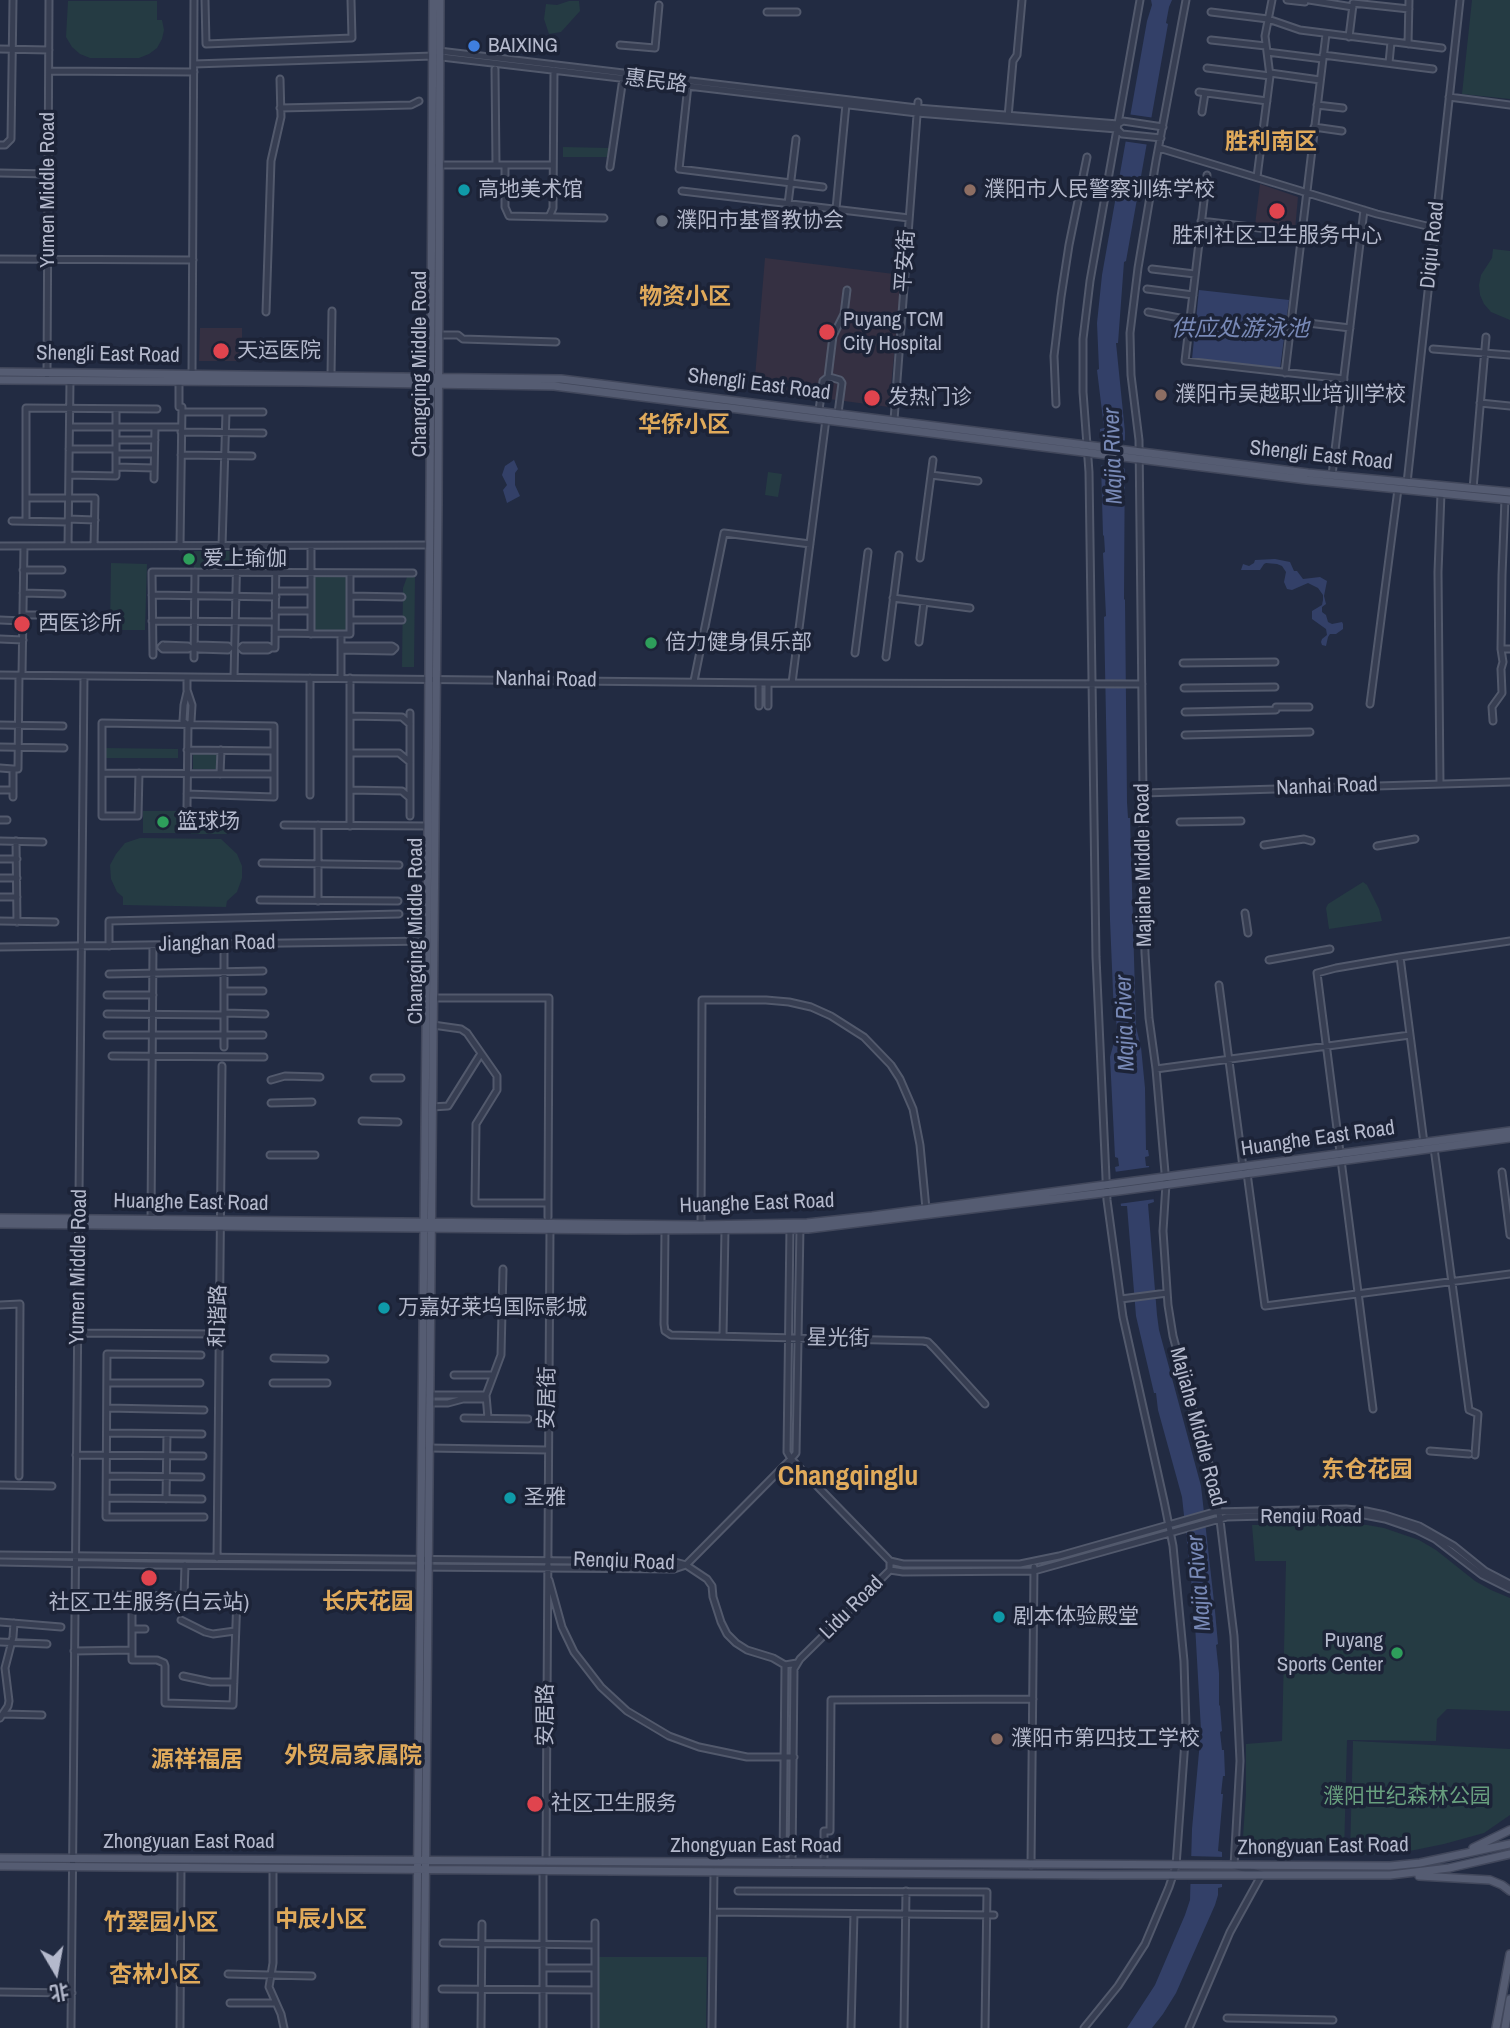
<!DOCTYPE html>
<html>
<head>
<meta charset="utf-8">
<style>
  body { margin:0 }
  #map { position:relative; width:1510px; height:2028px; overflow:hidden; background:#222b42; font-family:"Archivo Narrow","Noto Sans SC",sans-serif }
  canvas { display:block }
  .north { position:absolute; left:21px; top:1937px; width:70px; height:70px; -webkit-text-stroke:5px #1c2337; paint-order:stroke; rotate:170deg; font-size:19px; font-weight:700; line-height:28px; text-align:center; color:#b4b9cc }
  .north::after { content:''; display:block; margin:auto; width:24px; height:32px; background:#b4b9cc; clip-path:polygon(50% 0,100% 100%,50% 72%,0 100%) }
</style>
</head>
<body>
<div id="map">
<canvas width="1510" height="2028"></canvas>
<div class="north">北</div>
</div>
<script>
const g = document.querySelector('canvas').getContext('2d');
g.lineJoin = 'round';
function fill(path, color) { g.fillStyle = color; g.fill(path, 'evenodd'); }
const poly = rows => new Path2D(rows.map(r => 'M' + r).join(''));
function stroke(path, color, width, dash) { g.strokeStyle = color; g.lineWidth = width; g.lineCap = dash ? 'butt' : 'round'; g.setLineDash(dash || []); g.stroke(path); }
function drawText(font, color, halo, rows, align = 'center') {
  g.font = font + ' "Archivo Narrow","Noto Sans SC",sans-serif'; g.lineWidth = 7; g.setLineDash([]); g.textBaseline = 'middle'; g.strokeStyle = halo; g.fillStyle = color; for (const [text, x, y, turn = 0] of rows) {
    g.save(); g.translate(x, y); g.rotate((+turn || 0) * Math.PI / 180); g.textAlign = isNaN(turn) ? turn : align; if (halo) g.strokeText(text, 0, 0); g.fillText(text, 0, 0); g.restore();
  }
}
const medical = poly([
  [1260,184,1298,197,1295,230,1255,225],
  [765,258,902,275,889,407,754,389],
  [200,328,242,328,242,361,199,361]
]);
const green = poly([
  [1472,0,1510,0,1510,99,1462,94],
  [68,1,157,1,157,20,162,20,164,30,162,39,157,48,149,54,139,58,90,58,80,54,72,47,66,37],
  [569,1,579,1,580,11,561,32,549,34,544,19,546,4,557,5],
  [563,147,609,148,609,157,563,157],
  [1493,249,1510,251,1510,320,1491,312,1484,304,1480,295,1479,285,1481,275,1492,258],
  [768,472,782,474,778,497,765,495],
  [194,551,233,551,233,571,194,571],
  [111,563,147,564,145,630,110,630],
  [312,575,348,575,348,631,312,631],
  [411,575,415,575,414,667,402,667,403,588,407,577],
  [105,748,178,749,178,758,105,758],
  [193,753,219,753,219,769,193,769],
  [143,811,183,811,183,833,143,833],
  [191,811,227,811,227,834,191,834],
  [140,838,221,839,237,854,242,866,242,878,237,892,227,901,226,907,123,905,123,897,117,892,111,879,110,865,116,854,125,843],
  [1363,882,1367,885,1379,909,1382,921,1329,929,1326,908,1328,904],
  [1345,1524,1367,1525,1384,1528,1419,1540,1436,1550,1475,1581,1491,1590,1510,1598,1510,1711,1447,1709,1437,1719,1436,1741,1347,1740,1344,1854,1244,1853,1242,1851,1246,1794,1246,1744,1282,1741,1286,1561,1255,1561,1252,1525],
  [1353,1741,1510,1749,1510,1815,1484,1833,1444,1844,1395,1854,1350,1855],
  [597,1957,707,1957,706,2028,597,2028]
]);
const water = poly([
  [1151,0,1172,0,1169,7,1166,23,1168,24,1126,261,1124,262,1118,343,1116,343,1125,432,1124,599,1125,600,1127,802,1128,818,1130,818,1135,993,1136,1027,1141,1047,1145,1088,1146,1150,1148,1150,1149,1156,1145,1157,1146,1166,1149,1166,1154,1202,1148,1204,1157,1315,1159,1330,1201,1486,1215,1611,1218,1644,1216,1645,1219,1673,1219,1705,1220,1706,1222,1731,1220,1732,1222,1750,1224,1750,1225,1776,1223,1776,1221,1794,1223,1794,1218,1851,1222,1852,1222,1887,1218,1888,1218,1895,1215,1905,1176,1993,1163,2014,1152,2028,1127,2028,1155,1985,1185,1915,1190,1900,1192,1829,1201,1730,1194,1607,1182,1497,1158,1410,1156,1393,1154,1393,1136,1316,1127,1206,1121,1206,1115,1167,1119,1166,1118,1158,1115,1157,1110,1057,1117,1031,1116,1017,1114,1016,1110,920,1104,617,1106,616,1103,553,1105,552,1104,536,1103,535,1100,429,1104,428,1097,370,1099,369,1097,323,1102,275,1147,21,1152,5],
  [1199,290,1289,300,1280,369,1192,359],
  [514,460,518,469,515,473,515,485,520,496,507,503,503,490,507,485,502,475,505,466],
  [1275,559,1290,562,1294,571,1297,571,1303,579,1320,577,1327,581,1324,596,1326,604,1322,607,1322,612,1326,615,1328,622,1332,624,1342,622,1343,624,1343,629,1336,634,1330,634,1328,637,1326,646,1322,645,1321,642,1322,639,1327,635,1326,629,1312,619,1312,611,1322,605,1323,600,1323,595,1318,588,1308,583,1292,590,1287,589,1284,582,1286,572,1282,566,1277,564,1266,563,1264,564,1260,570,1241,570,1243,564,1249,566,1254,563,1255,560]
]);
const pier = poly([
  [1127,114,1155,118,1150,145,1122,141],
  [1097,437,1128,441,1128,469,1098,465],
  [1150,1167,1155,1199,1118,1204,1114,1172],
  [1188,1856,1225,1857,1225,1884,1187,1884]
]);
const minor = poly([
  [205,0,206,44,352,38,351,0],
  [1186,0,1156,161,1138,268,1130,333,1131,375,1139,440,1143,793,1143,868,1145,953,1149,1018,1156,1069,1166,1184,1163,1231,1168,1305,1173,1336,1190,1400,1216,1487,1234,1636,1240,1761,1234,1866,1262,1874,1230,1932,1189,2028],
  [1287,0,1305,2],
  [1309,0,1353,7],
  [1353,3,1409,9],
  [767,12,797,12],
  [1211,12,1268,19,1300,30,1442,48],
  [1349,37,1353,5],
  [1211,40,1266,46],
  [1408,44,1409,0],
  [620,45,655,48,659,5],
  [0,49,49,50],
  [439,51,917,108,1118,124],
  [1267,52,1323,59],
  [1323,55,1433,69],
  [1389,63,1391,42],
  [194,64,433,56,917,113,1117,129],
  [1207,68,1270,76],
  [495,69,496,165],
  [49,71,194,72],
  [1270,73,1320,80],
  [688,85,679,169,823,187],
  [1199,92,1267,101],
  [1449,97,1510,105],
  [1317,105,1343,108],
  [280,108,411,105,419,101],
  [1202,112,1205,93],
  [1008,117,1013,61,1017,55,1022,0],
  [1118,124,1123,121,1163,127],
  [1314,127,1342,131],
  [1117,129,1122,134,1161,138],
  [0,145,5,145,11,139,13,0],
  [1159,148,1377,214,1435,228],
  [438,165,553,165],
  [505,165,505,207,509,216,604,218],
  [610,167,623,78],
  [0,173,48,174],
  [1207,175,1185,361,1344,379],
  [1257,177,1270,76,1265,36,1272,0],
  [682,191,909,218],
  [788,204,796,139],
  [836,209,846,104],
  [548,217,550,215,553,208,554,70],
  [1201,221,1301,233],
  [0,259,193,260],
  [1152,269,1195,274],
  [1147,289,1193,295],
  [266,312,271,161,281,117,280,79],
  [1148,312,1190,320],
  [1291,321,1350,328],
  [438,335,458,335,463,339,556,342],
  [1433,349,1510,355],
  [1285,373,1326,34],
  [192,374,194,0],
  [47,375,49,0],
  [331,375,332,311],
  [828,377,833,336,844,314,847,290],
  [179,382,179,407,182,407,180,546],
  [1480,403,1510,406],
  [1056,404,1054,356,1061,297,1069,245,1087,157],
  [819,410,823,381,828,377,833,378,840,380,842,383,838,413],
  [182,412,263,412],
  [894,420,918,102],
  [70,427,181,427],
  [181,432,263,433],
  [116,440,155,440],
  [69,449,116,449],
  [116,454,154,454],
  [181,455,252,456],
  [116,467,154,468],
  [69,475,116,476,116,409],
  [931,475,978,481],
  [1332,475,1364,210],
  [154,479,155,427],
  [1407,483,1460,0],
  [1473,489,1486,337],
  [26,498,95,498,94,546],
  [1505,499,1502,575,1501,649,1510,649],
  [68,519,95,520],
  [12,521,68,522],
  [26,521,26,408,157,409],
  [0,546,430,545],
  [68,546,70,381],
  [222,546,226,412],
  [311,546,311,634],
  [920,558,933,460],
  [23,570,62,570],
  [276,591,311,591],
  [23,593,62,594],
  [152,595,276,597],
  [350,596,402,597],
  [893,598,970,608],
  [275,611,311,611],
  [23,615,62,615],
  [0,620,23,621],
  [350,620,402,620],
  [152,621,275,622],
  [275,633,350,634,350,573],
  [0,639,23,640],
  [919,642,924,602],
  [163,645,188,646,191,648,188,649,163,649,161,647,163,645],
  [198,645,228,646,230,648,228,650,198,649,195,647,198,645],
  [243,646,268,646,271,648,268,650,243,650,241,648,243,646],
  [271,648,275,648,276,546],
  [341,650,392,651,395,648,392,646,341,646],
  [855,653,868,552],
  [153,655,152,572,413,573],
  [886,657,899,555],
  [194,658,195,572],
  [1183,663,1275,662],
  [0,675,768,683,1142,684],
  [22,675,24,546],
  [234,677,237,546],
  [341,678,341,634],
  [694,681,724,533,810,544],
  [759,683,759,706],
  [792,683,826,419],
  [1184,688,1275,687],
  [187,692,184,705,183,721,188,725],
  [1370,704,1398,489],
  [768,706,768,683],
  [1276,707,1309,707],
  [1185,712,1276,710],
  [350,716,402,717,410,724],
  [1493,721,1492,707,1502,693,1501,669,1503,662,1501,649],
  [0,725,63,726],
  [1185,735,1310,732],
  [0,747,64,748],
  [187,750,273,751],
  [350,753,399,753,410,762],
  [0,768,13,769],
  [102,773,273,774],
  [139,773,138,816,102,816,102,723,274,726,274,797,187,794],
  [220,774,221,750],
  [1440,784,1438,572,1441,493],
  [0,790,13,790],
  [350,790,402,791,409,797],
  [1143,793,1510,782],
  [310,795,310,678],
  [13,797,13,769,18,769,19,675],
  [187,807,188,725,191,722,192,705,187,690,187,677],
  [410,816,410,713],
  [0,820,7,820],
  [1180,822,1241,821],
  [284,825,428,826],
  [350,826,350,678],
  [0,841,43,842],
  [16,841,17,922],
  [1264,845,1304,839,1311,841],
  [1377,846,1415,839],
  [0,859,17,859],
  [262,863,399,865],
  [0,878,17,878],
  [0,897,17,897],
  [260,900,398,901],
  [318,901,318,825],
  [1245,913,1248,933],
  [0,921,55,922],
  [224,945,224,1047],
  [109,946,109,921,399,914],
  [0,947,430,941],
  [1400,957,1424,1143],
  [1269,960,1330,949],
  [109,974,263,971],
  [1219,985,1243,1167,1247,1173,1265,1306,1510,1274],
  [224,991,263,991],
  [107,995,153,995],
  [433,998,549,998,548,1203],
  [224,1013,265,1014],
  [107,1014,224,1015],
  [433,1025,461,1029,467,1033,497,1076,497,1090,476,1124,475,1203,548,1203,548,1217],
  [107,1035,263,1035],
  [112,1056,264,1057],
  [1156,1069,1410,1035],
  [374,1078,401,1078],
  [271,1080,285,1076,320,1077],
  [271,1103,312,1102],
  [432,1107,448,1106,480,1055],
  [362,1121,398,1122],
  [1434,1148,1469,1410,1478,1414,1475,1455],
  [270,1155,315,1155],
  [1502,1172,1510,1235],
  [151,1220,153,945],
  [701,1225,702,1000,766,1000,789,1002,811,1007,831,1016,864,1037,891,1065,900,1079,913,1109,920,1145,926,1209],
  [790,1227,787,1452,791,1459],
  [665,1230,664,1324,665,1331,671,1335,923,1341,928,1342,934,1348,985,1404],
  [1121,1299,1167,1293],
  [459,1302,549,1301],
  [0,1305,20,1304,19,1476],
  [78,1333,219,1334],
  [723,1336,725,1230],
  [201,1355,107,1354,106,1517,204,1517],
  [274,1358,325,1359],
  [454,1375,493,1375],
  [107,1383,200,1383],
  [273,1383,327,1383],
  [429,1395,486,1395],
  [429,1403,448,1403,463,1399,485,1399],
  [107,1408,204,1410],
  [1373,1409,1317,973,1336,968,1400,957,1510,941],
  [464,1418,528,1419],
  [488,1418,486,1395,501,1355,503,1269],
  [107,1433,202,1434],
  [428,1448,548,1450],
  [1430,1451,1469,1454],
  [76,1455,203,1456],
  [791,1459,796,1453,800,1227],
  [107,1476,201,1477],
  [0,1485,52,1486],
  [106,1498,202,1499],
  [166,1499,167,1434],
  [0,1555,675,1562,686,1565,707,1579,712,1586,713,1597,721,1622,727,1634,736,1643,747,1650,773,1658,785,1665],
  [217,1558,222,1066],
  [890,1561,903,1564,1020,1564,1059,1556,1214,1512,1346,1509,1366,1511,1385,1515,1419,1526,1454,1546,1485,1571,1510,1584],
  [0,1562,150,1565,674,1569,686,1565,791,1459,890,1561,890,1570,800,1659,794,1669,792,1864],
  [890,1570,903,1572,1034,1571,1227,1517,1345,1514,1364,1515,1385,1519,1417,1530,1435,1539,1482,1575,1510,1589],
  [549,1580,562,1627,574,1652,601,1687,627,1711,669,1736,699,1747,747,1757,794,1757],
  [102,1595,132,1595,237,1597,233,1705,165,1703,165,1666,164,1663,157,1660,132,1660,132,1595],
  [184,1596,185,1565],
  [181,1620,205,1632,213,1634,235,1631],
  [0,1622,61,1627],
  [132,1629,145,1629],
  [0,1642,47,1644],
  [74,1651,132,1650],
  [183,1676,211,1682,234,1682],
  [3,1714,42,1715],
  [0,1718,8,1706,9,1701,5,1668,13,1637,14,1623],
  [546,1862,550,1229],
  [783,1863,785,1665,797,1663],
  [824,1864,824,1831,830,1831,831,1700,1033,1699],
  [1031,1865,1034,1567],
  [273,1868,273,1963,269,1987,281,2014,284,2028],
  [738,1891,987,1892,985,2028],
  [714,1912,994,1915],
  [443,1943,595,1945],
  [543,1968,595,1968],
  [228,1974,312,1976],
  [442,1989,595,1990],
  [0,1992,72,1993],
  [230,2003,276,2003],
  [1227,2018,1333,2020],
  [71,2028,84,676],
  [180,2028,181,1867],
  [481,2028,482,1924],
  [543,2028,543,1870],
  [595,2028,595,1923],
  [712,2028,714,1871],
  [851,2028,854,1914],
  [904,2028,906,1891],
  [1084,2028,1118,1986,1145,1944,1169,1887,1176,1866,1186,1727,1184,1661,1173,1546,1164,1501,1123,1317,1107,1200,1096,957,1089,472,1083,392,1083,339,1090,281,1140,0]
]);
const major = poly([
  [0,372,561,379,1308,473,1510,492],
  [0,380,302,382,554,386,1307,480,1510,500],
  [0,1218,701,1225,807,1223,872,1216,1510,1131],
  [0,1224,626,1230,808,1229,1119,1191,1510,1138],
  [1473,1848,1510,1830],
  [0,1858,1390,1866,1420,1863,1510,1844],
  [0,1866,1103,1875,1390,1875,1449,1868,1510,1854],
  [1419,1876,1490,1880,1502,1885,1510,1891],
  [416,2028,428,826,433,0],
  [424,2028,438,505,440,0],
  [1496,2028,1510,1954],
  [1505,2028,1510,1999]
]);
const markers = [
  [474,46,7,"#3f7fe0"],
  [464,190,7,"#0f9aa8"],
  [970,190,7,"#8d6e63"],
  [1277,211,9,"#e0444e"],
  [662,221,7,"#6b7280"],
  [827,332,9,"#e0444e"],
  [221,351,9,"#e0444e"],
  [1161,395,7,"#8d6e63"],
  [872,398,9,"#e0444e"],
  [189,559,7,"#2e9e5b"],
  [22,624,9,"#e0444e"],
  [651,643,7,"#2e9e5b"],
  [163,822,7,"#2e9e5b"],
  [384,1308,7,"#0f9aa8"],
  [510,1498,7,"#0f9aa8"],
  [149,1578,9,"#e0444e"],
  [999,1617,7,"#0f9aa8"],
  [1397,1653,7,"#2e9e5b"],
  [997,1739,7,"#8d6e63"],
  [535,1804,9,"#e0444e"]
];
const poiNames = [
  ["BAIXING",488,46],
  ["高地美术馆",478,190],
  ["濮阳市人民警察训练学校",984,190],
  ["濮阳市基督教协会",676,221],
  ["胜利社区卫生服务中心",1277,236,"center"],
  ["Puyang TCM",843,320],
  ["City Hospital",843,344],
  ["天运医院",237,351],
  ["濮阳市吴越职业培训学校",1175,395],
  ["发热门诊",888,398],
  ["爱上瑜伽",203,559],
  ["西医诊所",38,624],
  ["倍力健身俱乐部",665,643],
  ["篮球场",177,822],
  ["万嘉好莱坞国际影城",398,1308],
  ["圣雅",524,1498],
  ["社区卫生服务(白云站)",149,1603,"center"],
  ["剧本体验殿堂",1013,1617],
  ["Puyang",1383,1641,"right"],
  ["Sports Center",1383,1665,"right"],
  ["濮阳市第四技工学校",1011,1739],
  ["社区卫生服务",551,1804]
];
const streetNames = [
  ["惠民路",656,82,7],
  ["Yumen Middle Road",48,190,-90],
  ["Diqiu Road",1433,245,-84],
  ["平安街",906,261,-86],
  ["Shengli East Road",108,355,1],
  ["Changqing Middle Road",420,364,-90],
  ["Shengli East Road",759,385,7],
  ["Shengli East Road",1321,456,6],
  ["Nanhai Road",546,680,1],
  ["Nanhai Road",1327,787,-2],
  ["Majiahe Middle Road",1144,865,-91],
  ["Changqing Middle Road",416,931,-90],
  ["Jianghan Road",217,944,-1],
  ["Huanghe East Road",1318,1139,-8],
  ["Huanghe East Road",191,1203,1],
  ["Huanghe East Road",757,1204,-2],
  ["Yumen Middle Road",79,1267,-89],
  ["和谐路",219,1316,-89],
  ["星光街",838,1339,1],
  ["安居街",548,1398,-89],
  ["Majiahe Middle Road",1197,1427,75],
  ["Renqiu Road",1311,1517],
  ["Renqiu Road",624,1562,2],
  ["Lidu Road",852,1608,-45],
  ["安居路",546,1715,-90],
  ["Zhongyuan East Road",189,1842],
  ["Zhongyuan East Road",756,1846],
  ["Zhongyuan East Road",1323,1847,-1]
];
const parkNames = [
  ["濮阳世纪森林公园",1407,1797]
];
const neighbourhoodNames = [
  ["胜利南区",1271,143],
  ["物资小区",685,298],
  ["华侨小区",684,426],
  ["东仓花园",1367,1471],
  ["长庆花园",368,1603],
  ["外贸局家属院",353,1757],
  ["源祥福居",197,1761],
  ["中辰小区",321,1921],
  ["竹翠园小区",161,1924],
  ["杏林小区",155,1976]
];
const waterNames = [
  ["供应处游泳池",1240,330],
  ["Majia River",1114,456,-92],
  ["Majia River",1126,1023,-92],
  ["Majia River",1200,1583,-95]
];
const districtNames = [
  ["Changqinglu",848,1477]
];
fill(medical, '#353042');
fill(green, '#253b43');
fill(water, '#334068');
fill(pier, '#222b42');
stroke(minor, '#52596c', 9);
stroke(major, '#41475b', 10);
stroke(minor, '#373e52', 5);
stroke(major, '#555c72', 7);
for (const [x, y, r, color] of markers) { const dot = new Path2D(); dot.arc(x, y, r, 0, 2 * Math.PI); g.fillStyle = color; g.fill(dot); stroke(dot, '#1c2337', 2.5); }
drawText('21px', '#b4b9cc', '#1c2337', poiNames, 'left');
drawText('21px', '#b4b9cc', '#1c2337', streetNames);
drawText('21px', '#689f7e', '#1c2337', parkNames);
drawText('bold 23px', '#e0aa5b', '#1c2337', neighbourhoodNames);
drawText('italic 23px', '#7889b6', '#1c2337', waterNames);
drawText('bold 28px', '#e0aa5b', '#1c2337', districtNames);
</script>
</body>
</html>
